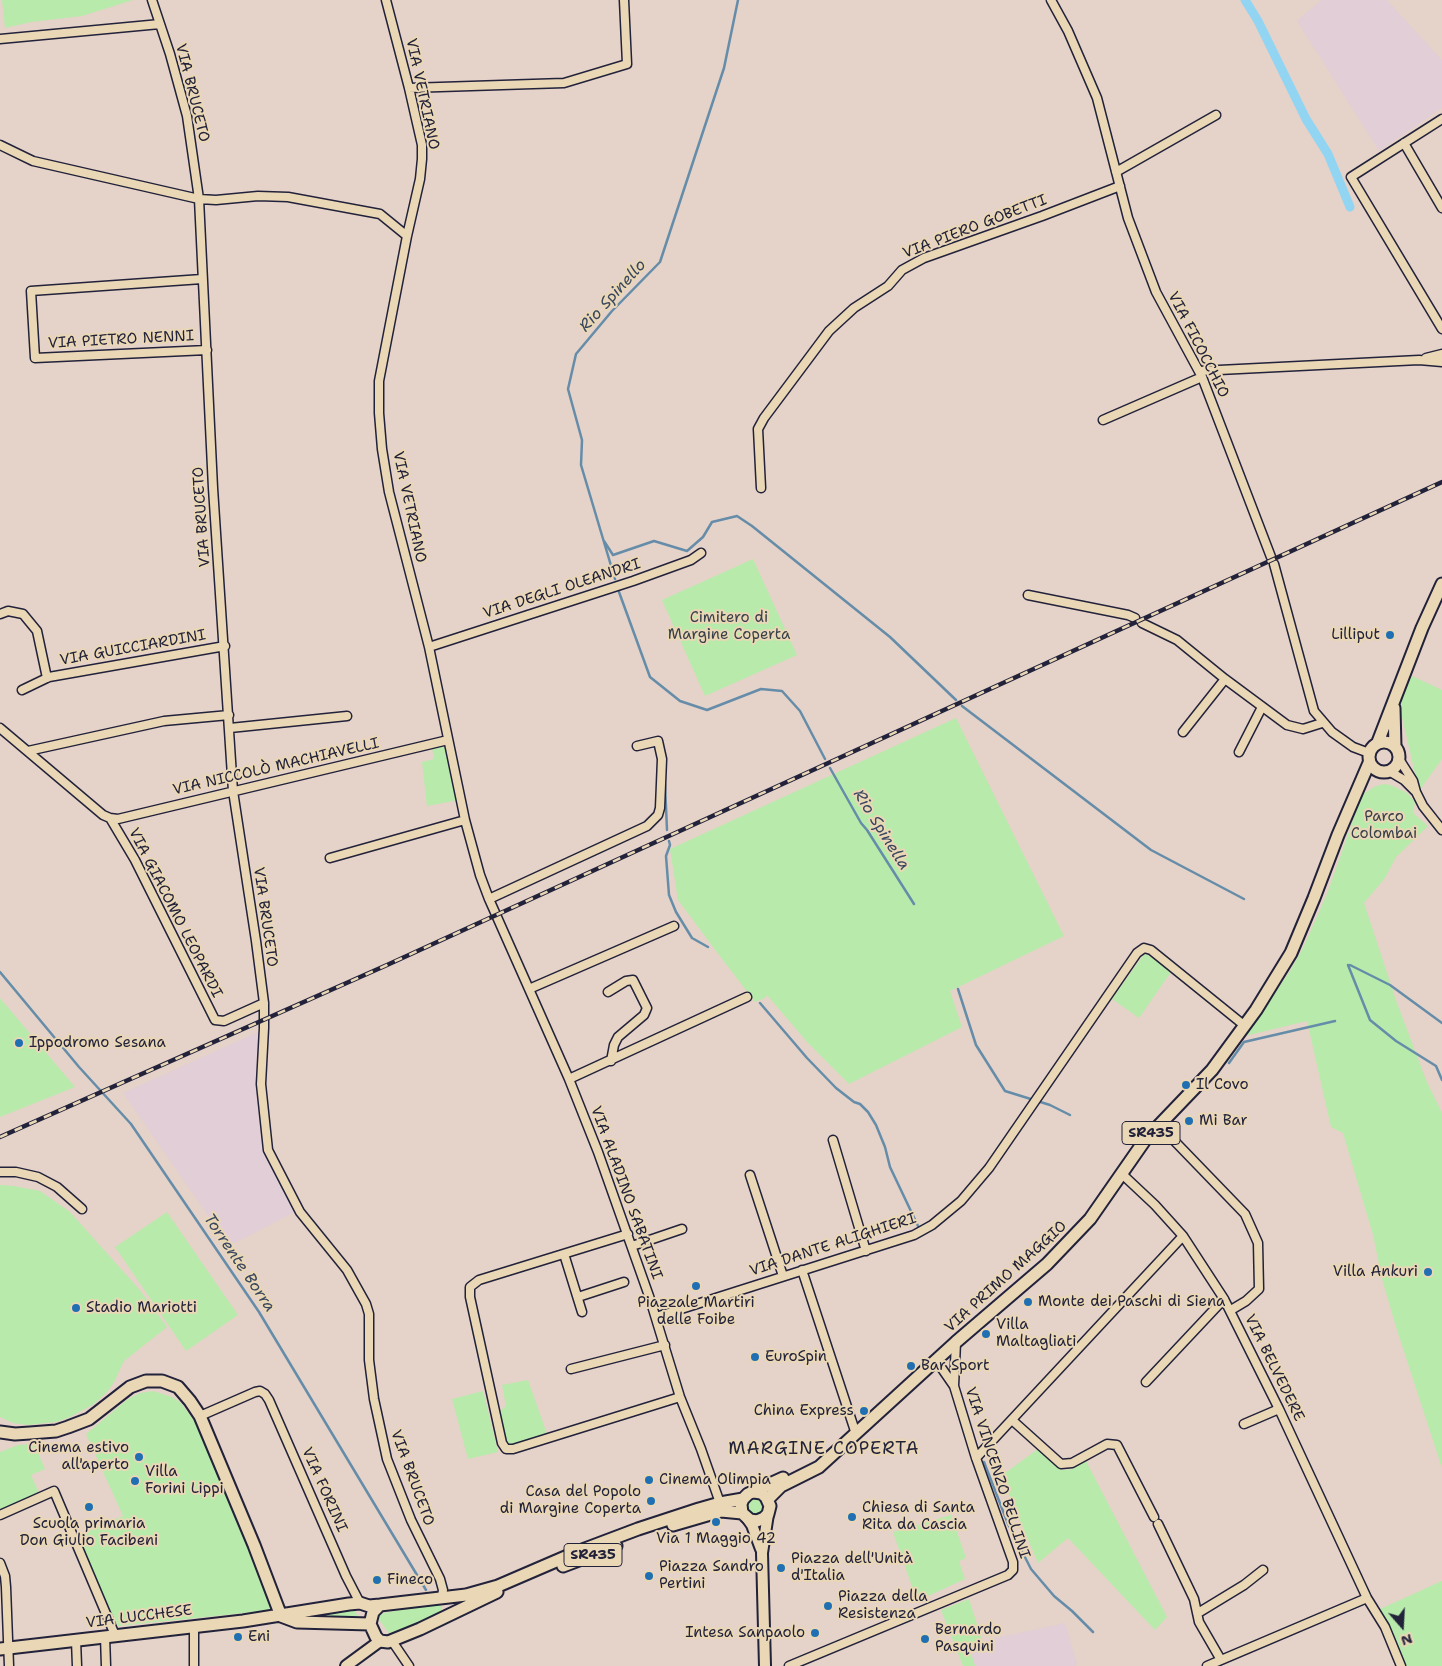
<!DOCTYPE html>
<html>
<head>
<meta charset="utf-8">
<style>
  body { margin:0 }
  #map { position:relative; width:1442px; height:1666px; overflow:hidden; background:#e5d2c8; font-family:"Shantell Sans",sans-serif }
  canvas { display:block }
  .north { position:absolute; left:1377px; top:1601px; width:50px; height:50px; -webkit-text-stroke:4px #ead7b5; paint-order:stroke; rotate:161deg; font-size:14px; font-weight:700; line-height:20px; text-align:center; color:#22223b }
  .north::after { content:''; display:block; margin:auto; width:18px; height:22px; background:#22223b; clip-path:polygon(50% 0,100% 100%,50% 72%,0 100%) }
</style>
</head>
<body>
<div id="map">
<canvas width="1442" height="1666"></canvas>
<div class="north">N</div>
</div>
<script>
const g = document.querySelector('canvas').getContext('2d');
g.lineJoin = 'round';
function fill(path, color) { g.fillStyle = color; g.fill(path, 'evenodd'); }
const poly = rows => new Path2D(rows.map(r => 'M' + r).join(''));
function stroke(path, color, width, dash) { g.strokeStyle = color; g.lineWidth = width; g.lineCap = dash ? 'butt' : 'round'; g.setLineDash(dash || []); g.stroke(path); }
function drawText(font, color, halo, rows, align = 'center') {
  g.font = font + ' "Shantell Sans",sans-serif'; g.lineWidth = 4; g.setLineDash([]); g.textBaseline = 'middle'; g.strokeStyle = halo; g.fillStyle = color; for (const [text, x, y, turn = 0] of rows) {
    g.save(); g.translate(x, y); g.rotate((+turn || 0) * Math.PI / 180); g.textAlign = isNaN(turn) ? turn : align; if (halo) g.strokeText(text, 0, 0); g.fillText(text, 0, 0); g.restore();
  }
}
const built = poly([
  [1321,0,1387,0,1442,60,1442,108,1379,151,1297,21],
  [258,1032,256,1078,263,1127,295,1212,229,1246,123,1093],
  [1065,1623,1077,1663,1076,1666,975,1666,968,1644]
]);
const green = poly([
  [2,0,133,0,82,16,31,22,5,28],
  [753,559,797,655,705,696,662,600],
  [1410,675,1442,690,1442,759,1419,791,1399,704],
  [956,718,1064,936,950,991,962,1027,849,1084,808,1043,767,995,765,998,755,1002,713,947,678,900,670,849],
  [444,746,448,751,459,800,427,806,422,762,434,759,432,748],
  [1383,784,1391,785,1407,793,1415,802,1413,813,1428,826,1396,857,1385,878,1364,903,1397,1003,1426,1080,1442,1113,1442,1468,1396,1327,1382,1279,1373,1235,1343,1133,1331,1127,1307,1021,1245,1036,1290,971,1303,948,1327,894,1362,795,1374,787],
  [1144,954,1148,955,1171,972,1139,1018,1112,999],
  [0,998,75,1087,0,1117],
  [0,1185,14,1186,40,1191,70,1212,139,1289,167,1327,124,1361,113,1384,106,1393,94,1404,68,1418,56,1422,28,1425,13,1423,0,1417],
  [167,1212,238,1315,186,1351,115,1247],
  [528,1380,547,1434,511,1445,507,1442,500,1411,506,1406,502,1385],
  [153,1391,172,1397,181,1403,195,1422,274,1610,118,1626,75,1537,123,1516,86,1434,128,1399,140,1393],
  [483,1391,498,1452,468,1459,452,1399],
  [34,1444,45,1469,31,1475,40,1495,0,1512,0,1452,18,1445],
  [1038,1449,1060,1469,1065,1470,1072,1469,1086,1461,1167,1617,1155,1630,1068,1538,1038,1563,1001,1476],
  '748 1506a8 8 0 1 1 16 0a8 8 0 1 1-16 0Z',
  [951,1515,966,1558,959,1561,965,1579,917,1601,893,1532],
  [1442,1581,1442,1666,1404,1666,1380,1609],
  [969,1599,982,1640,968,1644,975,1666,963,1666,941,1610],
  [436,1603,442,1606,441,1612,392,1637,377,1617,384,1613],
  [353,1607,360,1620,299,1617]
]);
const stream = poly([
  [604,541,613,555,654,541,687,551,703,537,712,522,737,516,752,526,890,637,956,700],
  [615,579,581,465,582,440,568,389,576,354,612,311,660,262,724,68,738,0],
  [619,592,650,677,680,701,707,710,761,689,782,691,800,711,825,759],
  [962,706,1151,850,1244,899],
  [830,768,861,823,867,830,914,904],
  [665,784,667,830],
  [669,841,670,845,666,856,669,895,676,912,692,938,708,947],
  [1348,965,1370,1020,1396,1041,1436,1066,1442,1080],
  [1350,965,1390,985,1442,1023],
  [0,972,79,1067,131,1124,259,1312,426,1590],
  [958,989,976,1045,1005,1091,1050,1105,1070,1115],
  [760,1003,807,1058,836,1088,854,1102,860,1104,868,1112,876,1125,885,1147,890,1167,918,1226],
  [1229,1063,1244,1042,1335,1021],
  [984,1462,1008,1524,1031,1569,1054,1596,1072,1611,1093,1632]
]);
const canal = poly([
  [1245,0,1258,21,1306,119,1328,154,1350,207]
]);
const street = poly([
  [152,0,170,54,187,116,199,199,213,488,233,791,256,941,264,1003,264,1028,261,1084,268,1150,300,1212,347,1270,366,1304,369,1314,369,1360,374,1399,387,1459,411,1520,440,1579,443,1590,442,1597],
  [386,0,409,88,422,145,422,159,420,179,407,236,379,381,379,413,382,449,389,492,429,647,465,820,480,875,489,899,569,1079,598,1152,649,1296,680,1397,701,1449,720,1503],
  [1051,0,1068,31,1097,98,1128,218,1156,292,1202,377,1271,557],
  [0,39,160,24],
  [409,88,564,83,627,64,624,0],
  [1442,119,1351,177,1442,329],
  [1404,143,1442,208],
  [0,145,33,161,199,199,216,200,258,196,288,197,380,214,407,236],
  [1116,172,1216,115],
  [202,279,31,291,35,358,207,350],
  [1426,358,1442,354],
  [1199,371,1419,360,1442,362],
  [1103,420,1202,377],
  [761,488,758,429,764,418,829,331,854,308,888,286,902,270,924,258,1042,216,1120,186],
  [1274,564,1314,711,1332,732,1353,747,1369,753],
  [1028,595,1128,615,1135,618],
  [0,614,8,611,23,614,37,631,47,678],
  [1142,623,1177,640,1225,679,1287,725,1303,729,1322,723],
  [429,647,633,581,691,560,701,553],
  [22,690,49,677,225,646],
  [0,728,103,815,110,818,135,860,215,1020,224,1021,264,1003],
  [230,728,347,716],
  [1183,732,1225,679],
  [28,751,164,721,229,715],
  [1239,752,1262,707],
  [1399,759,1413,781,1416,792,1423,806,1442,830],
  [1389,771,1404,780,1415,791],
  [110,818,118,819,448,740],
  [330,858,465,820],
  [489,899,647,826,658,815,660,808,662,759,658,741,637,746],
  [529,989,674,926],
  [608,992,626,981,633,980,647,1008,644,1015,618,1037,614,1045,611,1061],
  [569,1079,747,997],
  [1159,1125,1245,1214,1258,1243,1259,1289,1246,1301,1231,1310],
  [833,1140,866,1251],
  [0,1172,16,1172,38,1177,57,1187,82,1209],
  [1122,1174,1155,1205,1183,1236,1224,1299,1279,1409,1367,1598,1385,1627,1401,1666],
  [750,1175,783,1276],
  [628,1234,479,1280,470,1287,470,1297,502,1443,506,1449,513,1449,680,1397],
  [632,1246,682,1229],
  [564,1254,582,1312],
  [802,1270,856,1434],
  [578,1297,624,1282],
  [656,1317,914,1235,932,1225,961,1201,989,1168,1137,953,1144,948,1151,950,1245,1026],
  [571,1369,665,1345],
  [1146,1382,1224,1299],
  [954,1386,956,1342],
  [200,1416,255,1392,260,1391,265,1394,269,1400,346,1576,360,1603],
  [1012,1420,1061,1464,1072,1463,1107,1444,1117,1445,1154,1517],
  [1244,1424,1279,1409],
  [976,1458,1183,1236],
  [0,1515,54,1491,115,1635],
  [1158,1524,1194,1599,1199,1622,1221,1660],
  [0,1563,5,1576,6,1587,9,1666],
  [1198,1613,1244,1585,1263,1570],
  [194,1626,194,1666],
  [105,1636,106,1666],
  [76,1640,77,1666],
  [392,1641,409,1666],
  [789,1666,1008,1575,1013,1570,1013,1562,976,1458,954,1386,936,1360],
  [1207,1666,1367,1598]
]);
const secondary = poly([
  [747,1518,752,1525,761,1549],
  [346,1666,380,1641],
  [765,1666,762,1553,768,1514]
]);
const primary = poly([
  [1394,708,1395,747],
  '1369 757a15 15 0 1 1 30 0a15 15 0 1 1-30 0Z',
  [1378,742,1422,628,1442,584],
  [0,1432,15,1434,30,1433,56,1431,68,1427,89,1419,130,1387,146,1381,162,1381,178,1387,190,1401,200,1416,254,1545,281,1616],
  [754,1492,761,1493,766,1497,770,1506,768,1514,764,1518,757,1521,750,1520,742,1513,741,1504,743,1499,748,1494,783,1478],
  [768,1499,781,1486,819,1467,956,1342,1047,1264,1090,1219,1145,1140,1212,1070,1256,1010,1291,953,1314,898,1338,835,1369,763],
  [673,1525,721,1511,742,1513],
  [563,1566,616,1546],
  [380,1605,373,1612,370,1624,376,1637,380,1641,388,1642,420,1629,497,1592],
  [281,1616,297,1622,370,1624],
  [0,1649,243,1621,349,1604,360,1603,369,1606,380,1605,466,1595,498,1586,577,1552,638,1529,699,1509,720,1503,743,1499]
]);
const rail = poly([
  [0,1137,387,965,1442,482]
]);
const markers = [
  [1390,635,5,"#1f6fb2"],
  [19,1043,5,"#1f6fb2"],
  [1186,1085,5,"#1f6fb2"],
  [1189,1121,5,"#1f6fb2"],
  [1428,1272,5,"#1f6fb2"],
  [696,1286,5,"#1f6fb2"],
  [1028,1302,5,"#1f6fb2"],
  [76,1308,5,"#1f6fb2"],
  [986,1334,5,"#1f6fb2"],
  [755,1357,5,"#1f6fb2"],
  [911,1366,5,"#1f6fb2"],
  [864,1411,5,"#1f6fb2"],
  [139,1457,5,"#1f6fb2"],
  [649,1480,5,"#1f6fb2"],
  [135,1481,5,"#1f6fb2"],
  [651,1501,5,"#1f6fb2"],
  [89,1507,5,"#1f6fb2"],
  [852,1517,5,"#1f6fb2"],
  [716,1522,5,"#1f6fb2"],
  [781,1568,5,"#1f6fb2"],
  [649,1576,5,"#1f6fb2"],
  [377,1580,5,"#1f6fb2"],
  [828,1606,5,"#1f6fb2"],
  [815,1633,5,"#1f6fb2"],
  [238,1637,5,"#1f6fb2"],
  [925,1639,5,"#1f6fb2"]
];
const shields = [
  [1151,1133,58],
  [593,1555,58]
];
const shieldNames = [
  ["SR435",1151,1133],
  ["SR435",593,1555]
];
const streetNames = [
  ["VIA BRUCETO",192,93,76],
  ["VIA VETRIANO",422,94,78],
  ["VIA PIERO GOBETTI",975,227,-21],
  ["VIA PIETRO NENNI",121,340,-3],
  ["VIA FICOCCHIO",1198,345,63],
  ["VIA VETRIANO",409,507,78],
  ["VIA BRUCETO",202,517,-94],
  ["VIA DEGLI OLEANDRI",562,589,-18],
  ["VIA GUICCIARDINI",133,648,-10],
  ["VIA NICCOLÒ MACHIAVELLI",276,767,-13],
  ["VIA GIACOMO LEOPARDI",175,913,63],
  ["VIA BRUCETO",265,917,82],
  ["VIA ALADINO SABATINI",626,1193,70],
  ["VIA DANTE ALIGHIERI",833,1245,-18],
  ["VIA PRIMO MAGGIO",1006,1277,-42],
  ["VIA BELVEDERE",1274,1368,64],
  ["VIA VINCENZO BELLINI",997,1473,72],
  ["VIA BRUCETO",412,1478,70],
  ["VIA FORINI",324,1490,66],
  ["VIA LUCCHESE",139,1617,-7]
];
const parkNames = [
  ["Cimitero di",729,618],
  ["Margine Coperta",729,635],
  ["Parco",1384,817],
  ["Colombai",1384,834]
];
const poiNames = [
  ["Lilliput",1380,635,"right"],
  ["Ippodromo Sesana",29,1043],
  ["Il Covo",1196,1085],
  ["Mi Bar",1199,1121],
  ["Villa Ankuri",1418,1272,"right"],
  ["Monte dei Paschi di Siena",1038,1302],
  ["Piazzale Martiri",696,1303,"center"],
  ["delle Foibe",696,1320,"center"],
  ["Stadio Mariotti",86,1308],
  ["Villa",996,1325],
  ["Maltagliati",996,1342],
  ["EuroSpin",765,1357],
  ["Bar Sport",921,1366],
  ["China Express",854,1411,"right"],
  ["Cinema estivo",129,1448,"right"],
  ["all'aperto",129,1465,"right"],
  ["Villa",145,1472],
  ["Forini Lippi",145,1489],
  ["Cinema Olimpia",659,1480],
  ["Casa del Popolo",641,1492,"right"],
  ["di Margine Coperta",641,1509,"right"],
  ["Chiesa di Santa",862,1508],
  ["Rita da Cascia",862,1525],
  ["Scuola primaria",89,1524,"center"],
  ["Don Giulio Facibeni",89,1541,"center"],
  ["Via 1 Maggio 42",716,1539,"center"],
  ["Piazza dell'Unità",791,1559],
  ["d'Italia",791,1576],
  ["Piazza Sandro",659,1567],
  ["Pertini",659,1584],
  ["Fineco",387,1580],
  ["Piazza della",838,1597],
  ["Resistenza",838,1614],
  ["Bernardo",935,1630],
  ["Pasquini",935,1647],
  ["Intesa Sanpaolo",805,1633,"right"],
  ["Eni",248,1637]
];
const waterNames = [
  ["Rio Spinello",613,296,-48],
  ["Rio Spinella",881,830,58],
  ["Torrente Borra",239,1263,56]
];
const quarterNames = [
  ["MARGINE COPERTA",824,1449]
];
fill(built, '#e1ced6');
fill(green, '#b8ebab');
stroke(stream, '#658da9', 2.5);
stroke(canal, '#91d5f3', 9);
stroke(street, '#22223b', 11);
stroke(secondary, '#22223b', 14);
stroke(primary, '#22223b', 15);
stroke(street, '#ead7b5', 8);
stroke(secondary, '#ead7b5', 10);
stroke(primary, '#ead7b5', 11);
stroke(rail, '#22223b', 4.5);
stroke(rail, '#ead7b5', 2.5, [8]);
for (const [x, y, r, color] of markers) { const dot = new Path2D(); dot.arc(x, y, r, 0, 2 * Math.PI); g.fillStyle = color; g.fill(dot); stroke(dot, '#ead7b5', 2); }
for (const [x, y, w] of shields) { const box = new Path2D(); box.roundRect(x - w / 2, y - 11.5, w, 23, 4); g.fillStyle = '#ead7b5'; g.fill(box); stroke(box, '#22223b', 1); }
drawText('bold 14px', '#22223b', null, shieldNames);
drawText('15px', '#22223b', '#ead7b5', streetNames);
drawText('15px', '#38404c', '#ead7b5', parkNames);
drawText('15px', '#22223b', '#ead7b5', poiNames, 'left');
drawText('italic 16px', '#384660', '#ead7b5', waterNames);
g.letterSpacing = '1px';
drawText('18px', '#22223b', '#ead7b5', quarterNames);
g.letterSpacing = '0px';
</script>
</body>
</html>
